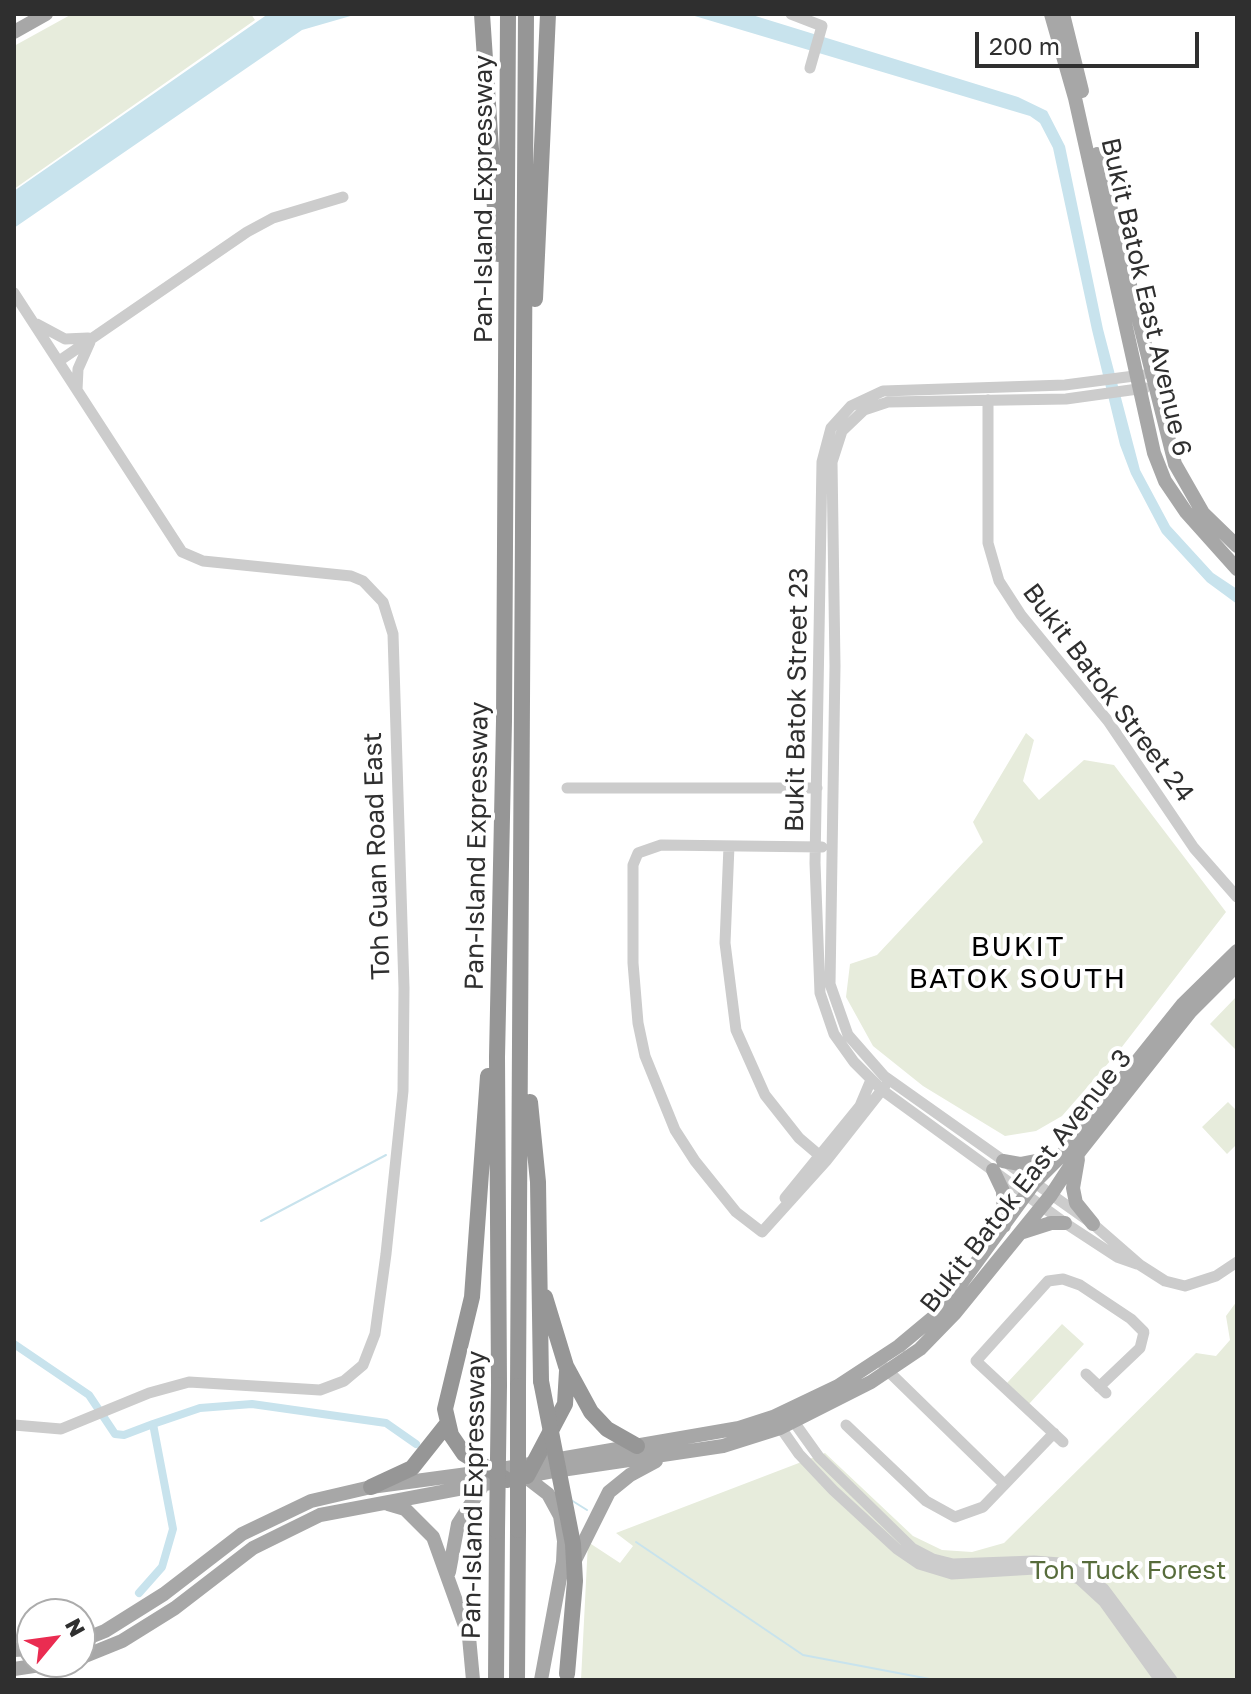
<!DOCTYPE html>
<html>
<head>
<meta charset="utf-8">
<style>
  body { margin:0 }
  #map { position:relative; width:1251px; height:1694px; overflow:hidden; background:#fff; font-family:"Golos Text",sans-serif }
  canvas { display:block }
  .frame { position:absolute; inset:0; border:16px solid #2f2f2f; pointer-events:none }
  .north { position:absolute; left:16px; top:1598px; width:80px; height:80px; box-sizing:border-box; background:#fff; border:2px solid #acacac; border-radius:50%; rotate:61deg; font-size:22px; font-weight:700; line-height:32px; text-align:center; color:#2f2f2f }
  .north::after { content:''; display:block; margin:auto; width:28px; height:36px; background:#ea2c51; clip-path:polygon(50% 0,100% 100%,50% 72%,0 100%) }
  .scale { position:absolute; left:975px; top:32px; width:224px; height:36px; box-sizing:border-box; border:4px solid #2f2f2f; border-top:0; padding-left:10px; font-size:24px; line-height:28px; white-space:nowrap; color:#2f2f2f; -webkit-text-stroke:6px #fff; paint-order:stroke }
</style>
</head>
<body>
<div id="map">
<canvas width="1251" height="1694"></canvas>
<div class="frame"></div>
<div class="north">N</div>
<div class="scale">200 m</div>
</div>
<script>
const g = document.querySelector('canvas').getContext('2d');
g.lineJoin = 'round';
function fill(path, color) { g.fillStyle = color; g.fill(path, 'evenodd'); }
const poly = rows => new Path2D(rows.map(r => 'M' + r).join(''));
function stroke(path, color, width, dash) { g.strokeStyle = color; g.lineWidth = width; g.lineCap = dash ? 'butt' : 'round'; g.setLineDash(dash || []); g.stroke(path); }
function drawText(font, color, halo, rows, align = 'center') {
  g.font = font + ' "Golos Text",sans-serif'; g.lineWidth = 8; g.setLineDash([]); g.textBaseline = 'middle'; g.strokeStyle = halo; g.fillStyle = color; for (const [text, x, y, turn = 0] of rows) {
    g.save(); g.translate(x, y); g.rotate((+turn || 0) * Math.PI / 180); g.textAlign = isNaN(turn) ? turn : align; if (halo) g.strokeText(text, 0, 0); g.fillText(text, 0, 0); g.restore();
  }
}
const green = poly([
  [72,14,251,14,255,20,14,189,14,46],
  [1026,733,1034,740,1023,781,1039,800,1084,760,1114,765,1226,912,1118,1052,1062,1116,1036,1131,1005,1136,923,1086,873,1046,846,997,850,964,877,955,983,842,973,822],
  [1237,996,1237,1051,1210,1024],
  [1228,1102,1237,1111,1237,1144,1227,1154,1202,1127],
  [1237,1301,1237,1680,581,1680,588,1542,620,1563,633,1546,616,1533,825,1453,913,1536,942,1550,972,1552,1004,1543,1196,1353,1216,1356,1230,1340,1226,1316],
  [1062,1324,1084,1344,1029,1404,1007,1383]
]);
const water = poly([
  [268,14,492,14,354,15,302,30,14,228,14,191],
  [688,14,749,14,1018,97,1047,111,1065,146,1103,329,1140,470,1170,526,1213,573,1237,589,1237,604,1207,582,1162,533,1131,474,1120,445,1092,330,1053,148,1040,123,1030,116]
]);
const stream = poly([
  [261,1221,386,1155],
  [571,1500,587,1510],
  [636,1542,803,1655,935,1680]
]);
const canal = poly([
  [14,1344,89,1395,115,1434,124,1435,153,1424,173,1529,162,1567,139,1593],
  [153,1424,200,1408,252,1404,386,1423,416,1444]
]);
const minor = poly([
  [791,14,822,26,810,68],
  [14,293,182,552,203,561,351,576,363,581,383,602,393,634,404,988,403,1091,386,1254,375,1334,363,1365,344,1381,320,1390,189,1382,149,1393,61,1429,14,1425],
  [37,324,65,339,88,338],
  [59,361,247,232,273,218,343,197],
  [1145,388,1066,399,888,402,864,410,842,431,832,462,835,666,830,984,848,1035,884,1076,1093,1224,1140,1265,1165,1281,1185,1286,1216,1276,1237,1262],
  [77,390,78,369,90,342],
  [988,400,988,543,999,581,1021,615,1108,721,1194,848,1237,897],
  [567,788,817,788],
  [729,846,725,943,736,1030,765,1095,799,1138,826,1161],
  [822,847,661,845,638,853,633,865,633,963,638,1023,645,1056,675,1130,695,1161,736,1212,762,1232,826,1161,885,1086],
  [785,1198,860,1106,871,1080],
  [1137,1264,1117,1257,1065,1223,882,1090,854,1062,834,1034,820,993,815,863,822,462,831,428,851,406,883,391,1065,385,1142,375],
  [884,1367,1004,1484],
  [1086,1374,1106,1393],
  [789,1415,819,1457,912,1548,933,1559,953,1564,1034,1561,1060,1563,1079,1571,1104,1589,1172,1680],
  [778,1424,799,1454,833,1490,897,1549,919,1564,952,1574,1035,1569,1061,1572,1079,1579,1104,1602,1160,1680],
  [846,1425,926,1501,955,1517,983,1507,1054,1433],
  [1063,1442,976,1361,1048,1281,1063,1279,1080,1285,1131,1319,1144,1332,1140,1348,1099,1387]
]);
const major = poly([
  [1051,14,1075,98,1154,453,1165,481,1186,512,1237,569],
  [1063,14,1082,91],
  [14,32,46,14],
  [1097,154,1175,464,1203,513,1237,546],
  [1078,1159,1073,1188,1076,1203,1093,1224],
  [1003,1161,1020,1164,1061,1156],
  [993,1170,1003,1191,1004,1226],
  [1023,1232,1051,1223,1065,1223],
  [522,1474,548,1494,560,1516,564,1541,563,1562,541,1680],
  [388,1504,405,1509,433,1537,469,1637,473,1680],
  [574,1562,609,1492,630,1475,656,1461],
  [449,1572,458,1524,485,1482],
  [80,1641,105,1631,164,1594,242,1534,311,1501,371,1487,490,1471,739,1428,773,1417,838,1386,899,1346,941,1311,1035,1182,1062,1155,1183,1004,1237,951],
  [14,1650,32,1649],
  [80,1658,122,1641,175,1608,253,1548,320,1515,548,1472,723,1446,780,1428,871,1382,920,1349,955,1313,1051,1195,1080,1151,1191,1011,1237,965],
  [14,1669,60,1662]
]);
const highway = poly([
  [482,14,498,254],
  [535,299,548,14],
  [488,1076,472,1297,445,1409,451,1435,464,1454,507,1480],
  [530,1102,538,1182,541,1381],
  [545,1297,566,1366,591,1412,607,1429,637,1446],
  [499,1385,497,1057,504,721,508,14],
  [518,1386,526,14],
  [527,1476,565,1404,567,1371],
  [371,1487,412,1468,447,1424],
  [496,1680,497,1531],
  [517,1680,518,1530]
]);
const highwayBridge = poly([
  [541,1381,573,1544,575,1581,567,1674],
  [518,1530,518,1386],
  [497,1531,499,1385]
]);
const streetNames = [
  ["Pan-Island Expressway",484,199,-90],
  ["Bukit Batok East Avenue 6",1146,297,77],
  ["Bukit Batok Street 24",1108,693,53],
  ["Bukit Batok Street 23",797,700,-89],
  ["Pan-Island Expressway",477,846,-89],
  ["Toh Guan Road East",377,856,-92],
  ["Bukit Batok East Avenue 3",1026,1181,-52],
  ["Pan-Island Expressway",474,1495,-89]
];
const parkNames = [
  ["Toh Tuck Forest",1128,1571]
];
const neighbourhoodNames = [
  ["BUKIT",1018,947],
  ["BATOK SOUTH",1018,979]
];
fill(green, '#e7ecdc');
fill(water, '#c8e3ed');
stroke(stream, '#c8e3ed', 2);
stroke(canal, '#c8e3ed', 8);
stroke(minor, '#ccc', 11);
stroke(major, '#a7a7a7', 14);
stroke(highway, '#969696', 16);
stroke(highwayBridge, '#969696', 16);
drawText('26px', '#2f2f2f', '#fff', streetNames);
drawText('26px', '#576c3b', '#fff', parkNames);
g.letterSpacing = '2px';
drawText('28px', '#000', '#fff', neighbourhoodNames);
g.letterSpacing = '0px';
</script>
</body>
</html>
